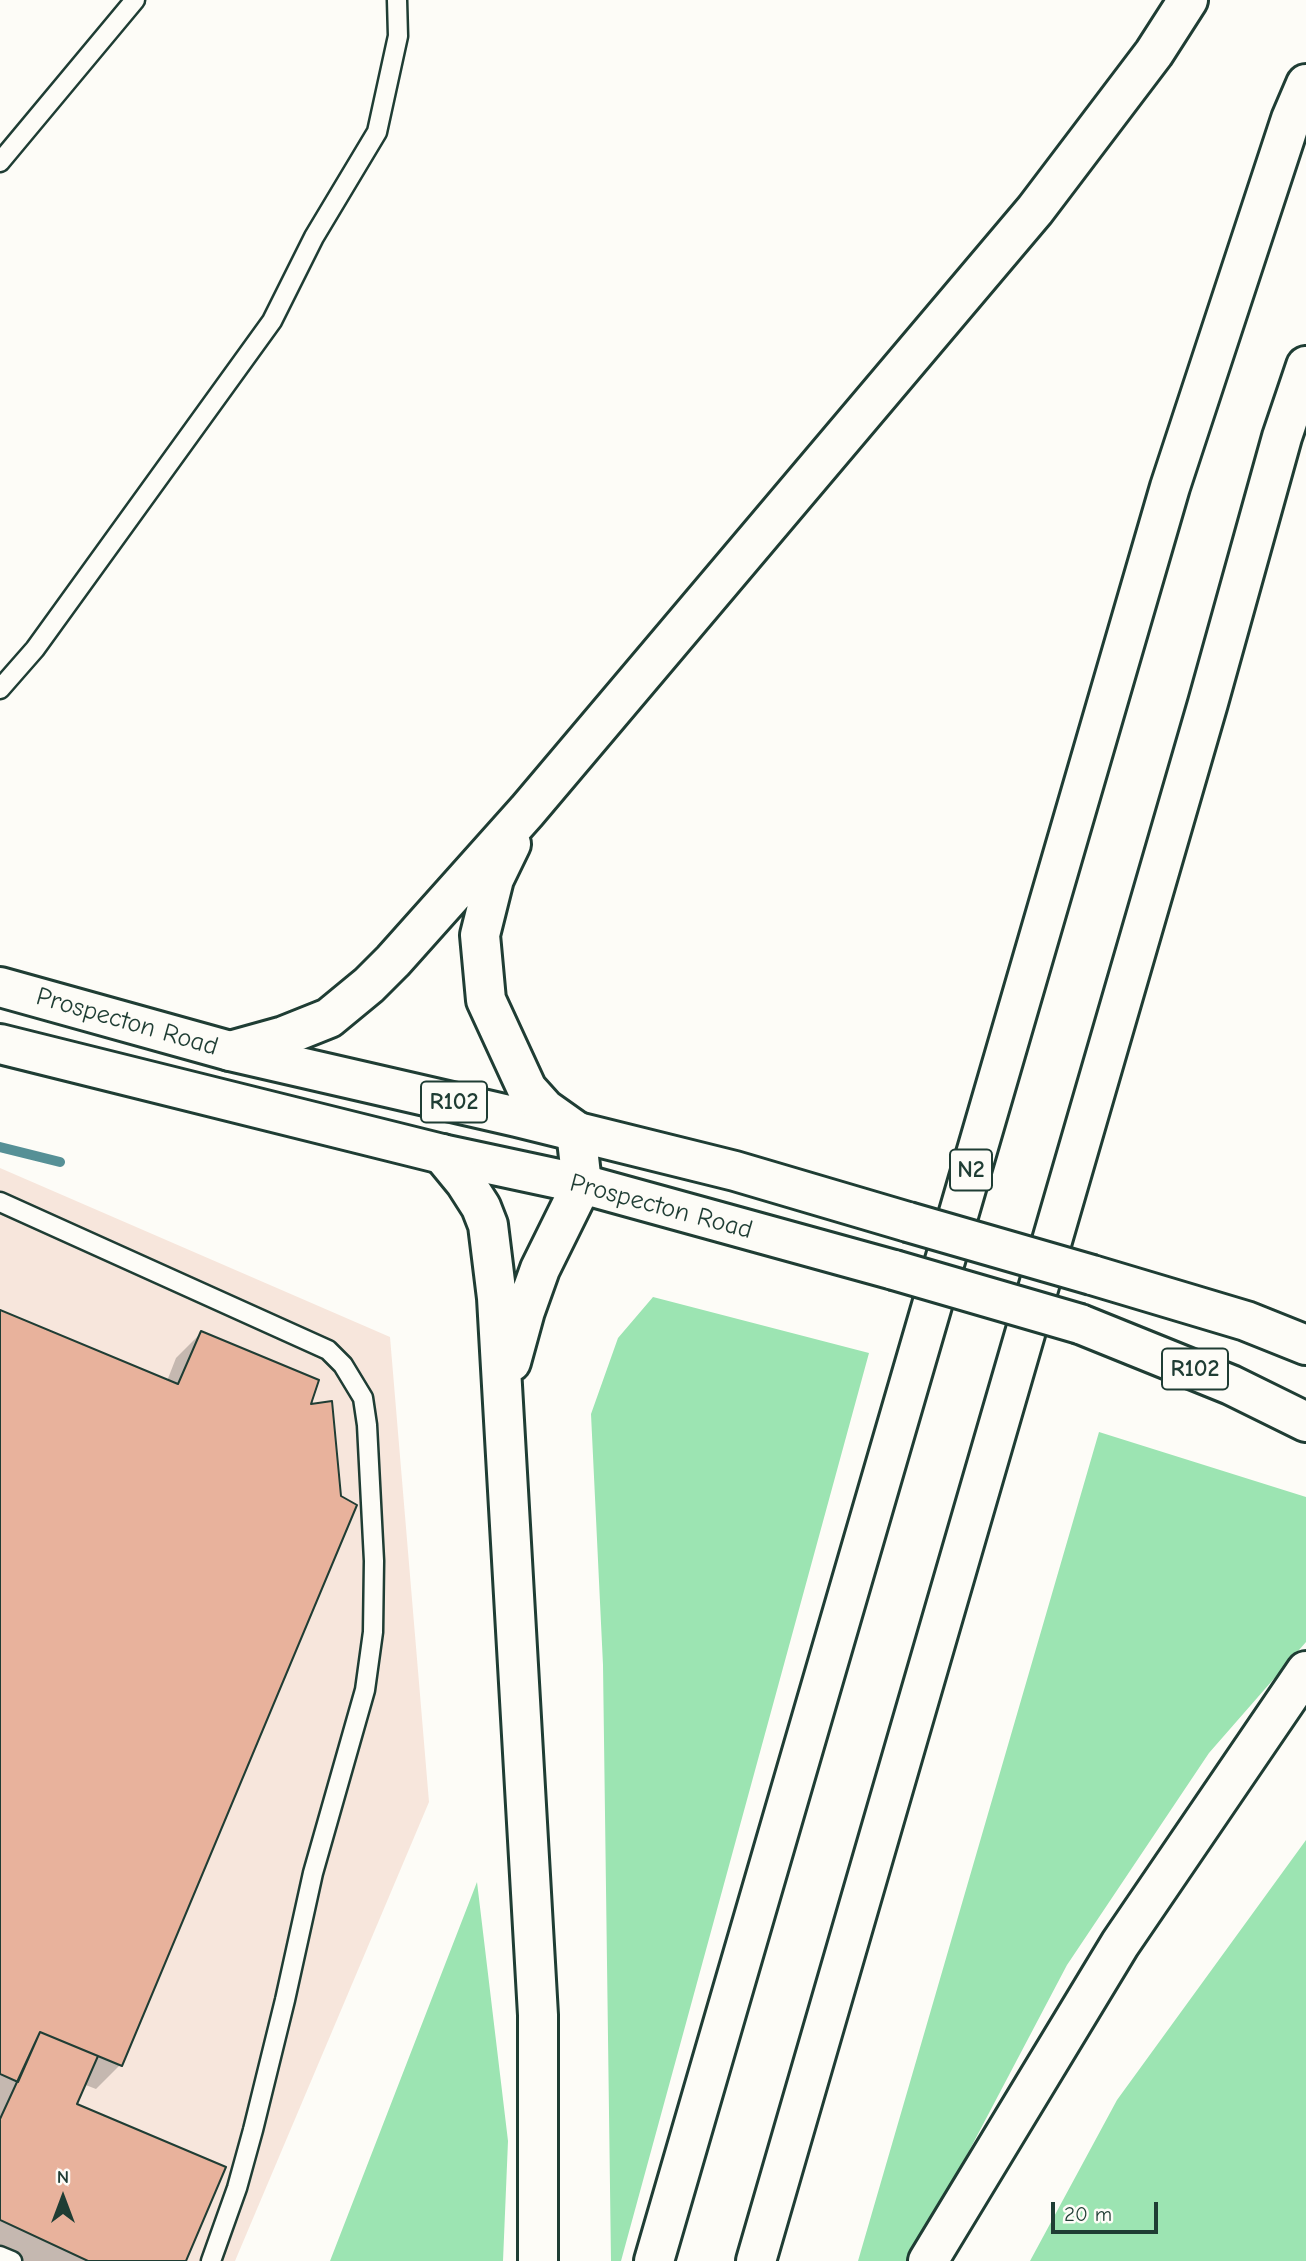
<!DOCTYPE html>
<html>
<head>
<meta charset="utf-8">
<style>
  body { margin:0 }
  #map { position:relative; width:1306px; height:2261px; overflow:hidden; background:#fdfcf7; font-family:"Comic Neue",sans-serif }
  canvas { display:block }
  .north { position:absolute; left:28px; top:2163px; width:70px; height:70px; -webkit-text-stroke:5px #fdfcf7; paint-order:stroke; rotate:0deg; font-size:19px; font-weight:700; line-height:28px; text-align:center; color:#1f3d34 }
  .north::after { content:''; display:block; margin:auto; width:24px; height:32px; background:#1f3d34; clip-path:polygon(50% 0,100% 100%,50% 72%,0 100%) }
  .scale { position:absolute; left:1051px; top:2202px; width:107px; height:32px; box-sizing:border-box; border:4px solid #1f3d34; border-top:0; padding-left:9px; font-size:21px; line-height:24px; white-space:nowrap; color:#1f3d34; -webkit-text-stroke:5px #fdfcf7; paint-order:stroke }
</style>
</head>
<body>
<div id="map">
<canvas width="1306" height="2261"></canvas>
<div class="north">N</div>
<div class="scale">20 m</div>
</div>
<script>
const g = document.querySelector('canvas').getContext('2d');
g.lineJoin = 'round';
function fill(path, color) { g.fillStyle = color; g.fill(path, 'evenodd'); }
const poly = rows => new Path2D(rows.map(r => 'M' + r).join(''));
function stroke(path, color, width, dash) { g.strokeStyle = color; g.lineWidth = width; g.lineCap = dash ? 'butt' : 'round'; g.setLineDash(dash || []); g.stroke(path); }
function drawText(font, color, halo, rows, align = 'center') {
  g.font = font + ' "Comic Neue",sans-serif'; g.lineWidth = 7; g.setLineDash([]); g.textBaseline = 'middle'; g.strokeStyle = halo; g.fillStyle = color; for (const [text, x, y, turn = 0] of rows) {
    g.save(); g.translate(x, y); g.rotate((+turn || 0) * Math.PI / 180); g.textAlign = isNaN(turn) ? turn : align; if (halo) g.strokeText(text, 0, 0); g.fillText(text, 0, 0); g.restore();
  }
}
const built = poly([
  [0,1168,390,1337,429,1802,235,2261,0,2261]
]);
const green = poly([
  [653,1297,869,1353,621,2261,611,2261,603,1665,591,1414,618,1338],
  [1099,1432,1306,1497,1306,1642,1209,1753,1067,1965,911,2261,858,2261],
  [1306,1840,1306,2261,1030,2261,1117,2100],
  [477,1882,508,2141,503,2261,330,2261]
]);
const shadow = poly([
  [0,1312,167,1381,176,1358,201,1333,120,2065,96,2089,83,2084,74,2104,184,2261,11,2261,0,2256]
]);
const stream = poly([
  [0,1147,60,1162]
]);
const building = poly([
  [0,1310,178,1384,201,1331,319,1380,311,1404,332,1401,341,1496,357,1505,122,2066,40,2032,18,2082,0,2074,0,1310],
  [40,2032,98,2056,77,2104,226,2167,186,2261,88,2261,0,2220,0,2119,40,2032]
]);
const lane = poly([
  [0,162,135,0],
  [0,689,35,649,272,321,314,237,377,132,398,36,397,0],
  [0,1202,328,1350,343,1365,363,1398,367,1425,374,1561,373,1632,365,1690,313,1873,285,2000,253,2130,237,2188,211,2261],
  [0,2256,12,2261]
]);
const primary = poly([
  [0,987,230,1051,517,1117,735,1171,908,1222],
  [0,1044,442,1154,582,1184,894,1270],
  [1092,1275,1246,1321,1306,1345],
  [1080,1324,1231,1385,1306,1422]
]);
const highway = poly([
  [511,844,494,879,480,935,486,1000,527,1089,545,1109,576,1131,582,1184,540,1269,525,1311,511,1362],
  [230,1051,284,1036,329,1018,369,985,393,961,527,811,1035,210,1154,53,1188,0],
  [442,1154,465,1182,481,1207,488,1225,497,1298,538,2015,538,2261],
  [654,2261,1170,487,1291,119,1306,84],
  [756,2261,1208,703,1282,437,1306,366],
  [928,2261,1120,1944,1306,1671]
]);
const primaryBridge = poly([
  [908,1222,1092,1275],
  [894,1270,1080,1324]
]);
const shields = [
  [454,1102,66],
  [971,1170,42],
  [1195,1369,66]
];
const shieldNames = [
  ["R102",454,1102],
  ["N2",971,1170],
  ["R102",1195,1369]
];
const streetNames = [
  ["Prospecton Road",127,1022,16],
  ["Prospecton Road",661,1207,15]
];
fill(built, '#f7e6dc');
fill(green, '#9ce4b2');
fill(shadow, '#0003');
stroke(stream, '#569096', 10);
fill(building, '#e8b29c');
stroke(building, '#1f3d34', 2);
stroke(lane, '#1f3d34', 23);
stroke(primary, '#1f3d34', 44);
stroke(highway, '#1f3d34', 44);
stroke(lane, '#fdfcf7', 18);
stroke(primary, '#fdfcf7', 38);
stroke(highway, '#fdfcf7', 38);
stroke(primaryBridge, '#1f3d34', 44, []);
stroke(primaryBridge, '#fdfcf7', 38);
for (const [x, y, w] of shields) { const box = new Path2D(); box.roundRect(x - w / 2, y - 20.5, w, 41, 5); g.fillStyle = '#fdfcf7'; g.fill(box); stroke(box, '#1f3d34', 2); }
drawText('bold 24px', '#1f3d34', null, shieldNames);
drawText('26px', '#1f3d34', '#fdfcf7', streetNames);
</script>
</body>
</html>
